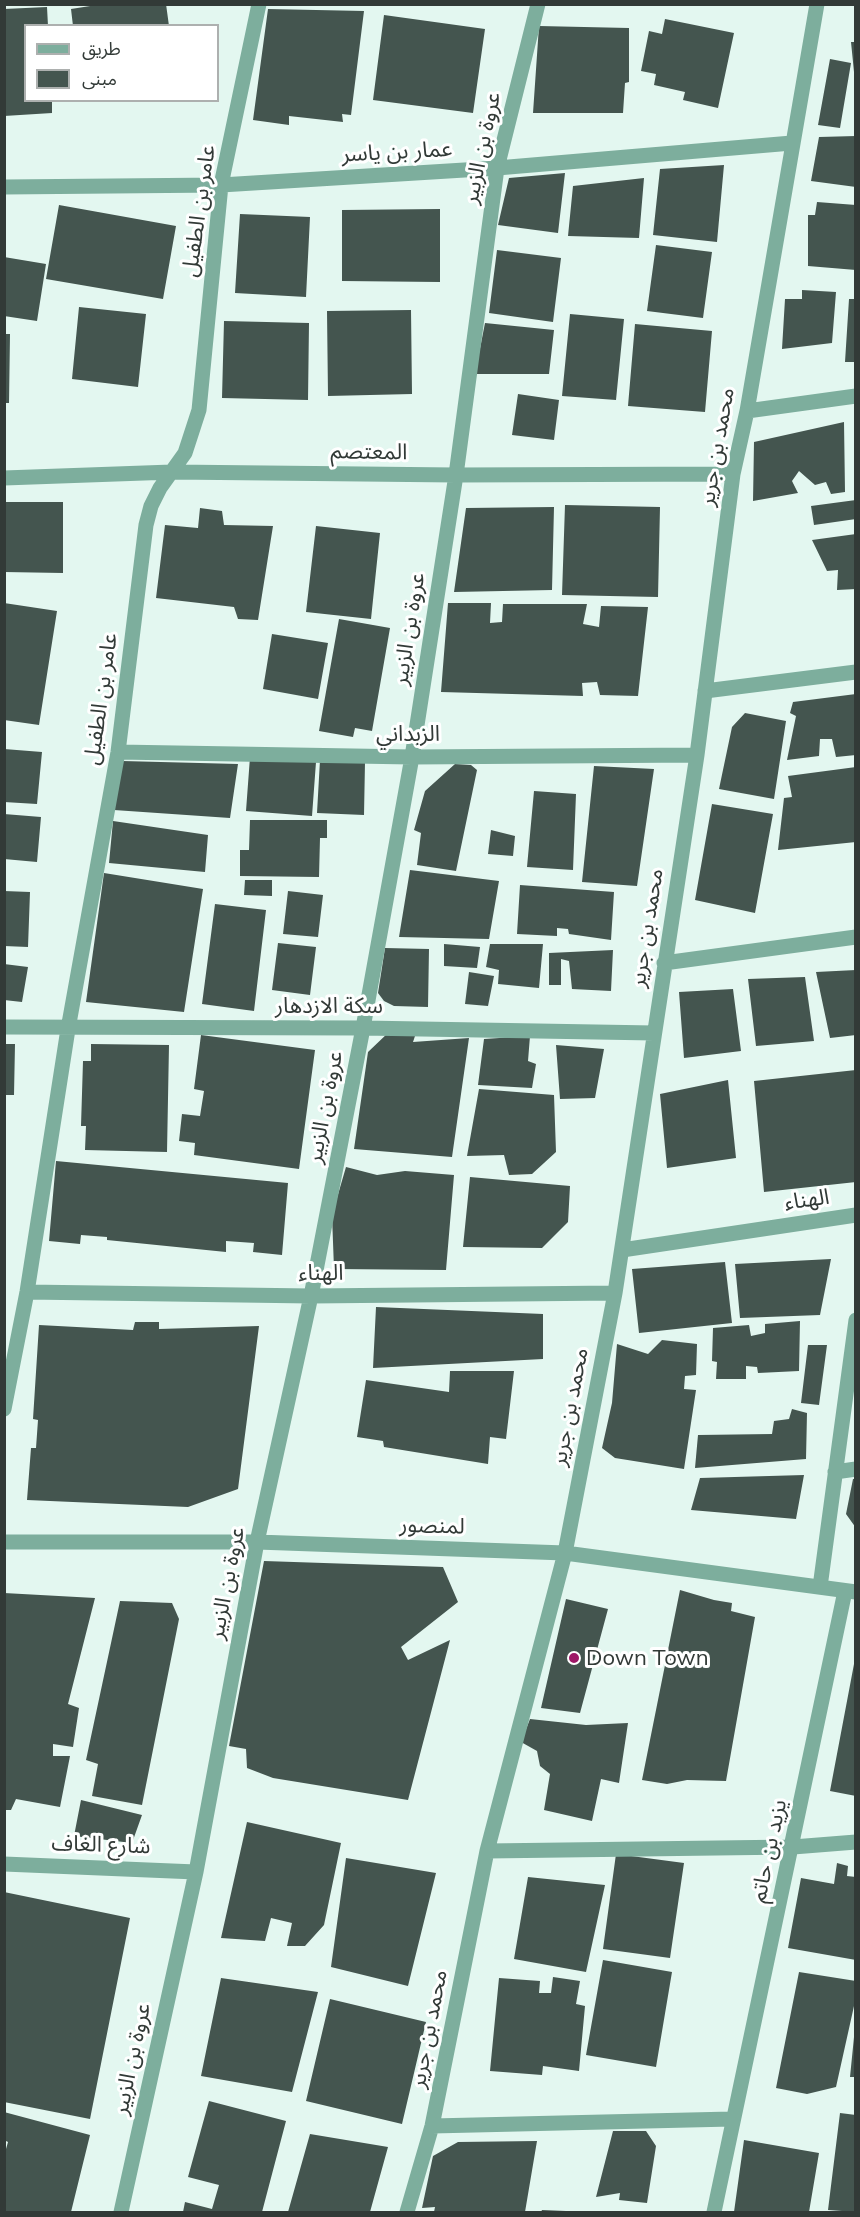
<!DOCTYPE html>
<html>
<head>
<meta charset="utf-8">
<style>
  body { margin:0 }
  #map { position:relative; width:860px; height:2217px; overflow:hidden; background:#e3f7f0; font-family:Mulish,"Noto Sans Arabic",sans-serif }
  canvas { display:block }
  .frame { position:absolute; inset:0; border:6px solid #323a37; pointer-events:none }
  .legend { position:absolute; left:24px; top:24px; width:195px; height:78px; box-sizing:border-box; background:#fff; border:2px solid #adb0af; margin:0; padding:8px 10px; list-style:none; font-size:18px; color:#323a37 }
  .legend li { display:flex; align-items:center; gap:12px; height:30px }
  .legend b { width:30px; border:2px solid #adb0af }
</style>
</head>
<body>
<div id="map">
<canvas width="860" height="2217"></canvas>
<div class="frame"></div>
<ul class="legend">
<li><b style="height:8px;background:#7dae9d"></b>طريق</li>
<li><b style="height:16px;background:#44554f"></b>مبنى</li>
</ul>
</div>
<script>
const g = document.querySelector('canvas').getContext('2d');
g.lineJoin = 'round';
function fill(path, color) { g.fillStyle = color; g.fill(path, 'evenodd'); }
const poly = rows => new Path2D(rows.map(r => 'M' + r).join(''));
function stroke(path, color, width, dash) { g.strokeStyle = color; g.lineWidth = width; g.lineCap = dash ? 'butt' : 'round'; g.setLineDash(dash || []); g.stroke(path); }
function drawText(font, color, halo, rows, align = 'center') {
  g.font = font + ' Mulish,"Noto Sans Arabic",sans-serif'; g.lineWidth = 6; g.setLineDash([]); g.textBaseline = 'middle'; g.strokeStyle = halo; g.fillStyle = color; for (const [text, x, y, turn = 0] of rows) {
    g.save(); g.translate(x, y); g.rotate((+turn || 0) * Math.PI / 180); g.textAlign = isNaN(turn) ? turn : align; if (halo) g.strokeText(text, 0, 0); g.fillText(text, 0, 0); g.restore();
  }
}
const building = poly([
  [103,4,166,4,169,26,73,26,71,9],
  [47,7,48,26,26,26,26,100,52,100,52,113,4,116,4,9],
  [268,9,364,11,351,115,342,114,343,122,289,116,289,125,253,120],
  [384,15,485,29,473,113,373,100],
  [665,19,734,33,718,108,683,100,685,92,654,85,656,74,641,71,649,31,662,34],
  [539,26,629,28,629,82,625,83,623,113,533,113],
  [851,42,856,42,856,72,854,72],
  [830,59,851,63,840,128,818,125],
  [856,136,856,187,811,181,819,137],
  [724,165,717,242,653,235,660,169],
  [565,173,558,233,498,225,509,178],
  [644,178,639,238,568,236,573,186],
  [817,202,856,205,856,270,808,266,808,215,815,215],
  [59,205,176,226,163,299,46,279],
  [440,209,440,282,342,281,342,210],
  [240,214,310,217,306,297,235,293],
  [656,245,712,252,703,318,647,311],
  [497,250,561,258,553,322,489,313],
  [4,257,46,264,37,321,4,316],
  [802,290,836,292,832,343,782,349,785,299,802,299],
  [849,299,856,299,856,362,845,362],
  [79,307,146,314,138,387,72,379],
  [411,310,412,394,328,396,327,311],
  [570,314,624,319,616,400,562,396],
  [224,321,309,323,308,400,222,398],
  [485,323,554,330,549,374,475,374],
  [635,324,712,331,705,412,628,406],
  [4,334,10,334,9,403,4,403],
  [518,394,559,400,554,440,512,435],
  [844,422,845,492,831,494,826,482,815,485,799,471,792,481,798,493,753,501,754,442],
  [856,500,856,519,814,525,811,506],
  [4,502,63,502,63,573,4,572],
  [565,505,660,507,658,597,562,595],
  [554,507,552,590,454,592,466,508],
  [200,508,222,511,224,525,273,526,258,620,238,619,234,607,156,598,165,525,198,528],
  [316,526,380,533,371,619,306,612],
  [856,534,856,589,837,590,838,570,827,571,812,540],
  [4,603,57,611,39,725,4,720],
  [448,603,491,603,490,623,502,622,503,604,587,604,583,624,599,627,601,606,648,607,638,696,600,695,597,682,582,683,583,696,441,692],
  [339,619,390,628,372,731,355,728,353,737,319,731],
  [272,634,328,643,318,699,263,689],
  [856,694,856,755,836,757,832,739,820,739,819,756,787,760,796,716,790,713,793,702],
  [745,713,786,721,774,799,719,789,732,727],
  [4,749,42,752,37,804,4,802],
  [250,757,316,762,312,816,246,811],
  [320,760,365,762,364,815,317,813],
  [122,761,238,764,230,818,114,810],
  [455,764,471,765,477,770,456,871,417,865,421,833,414,830,425,791],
  [594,766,654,769,637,886,582,882],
  [856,767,856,842,778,850,784,798,792,797,788,776],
  [534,791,576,794,573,870,527,867],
  [712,804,773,814,755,913,695,900],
  [4,814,41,817,37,862,4,859],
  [250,820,327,820,327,838,320,838,319,877,240,876,240,850,249,850],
  [113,821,208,835,205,872,109,863],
  [491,830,515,836,513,856,488,854],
  [410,870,499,881,489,939,399,937],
  [104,873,203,889,184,1012,86,1002],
  [245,880,272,880,272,896,244,895],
  [520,885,614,892,611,940,569,934,568,929,557,928,557,936,517,934],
  [4,891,30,892,28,947,4,946],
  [288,891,323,895,318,937,283,934],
  [215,904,266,910,254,1011,202,1004],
  [278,943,316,947,310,995,272,990],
  [444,944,480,947,477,968,444,966],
  [490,944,543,944,539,988,498,984,499,970,486,967],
  [385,948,429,949,428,1007,394,1006,384,1001,378,993],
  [613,950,611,991,572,989,569,961,561,959,561,985,549,985,549,953],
  [4,964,28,967,22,1002,4,1000],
  [856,970,856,1035,830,1038,816,972],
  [469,972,494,976,488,1006,465,1004],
  [805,977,814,1041,756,1046,748,979],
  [733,989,741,1051,684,1058,679,992],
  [389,1032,415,1036,413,1042,469,1038,452,1157,354,1149,368,1052],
  [201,1035,315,1050,299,1169,194,1155,195,1143,179,1141,182,1114,200,1116,204,1091,194,1089],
  [530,1036,528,1061,536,1064,532,1088,478,1085,484,1039],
  [4,1044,15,1044,14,1095,4,1095],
  [91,1044,169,1045,167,1152,85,1150,86,1126,81,1126,83,1061,91,1061],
  [556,1045,604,1049,595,1098,560,1099],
  [856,1070,856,1182,764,1192,754,1081],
  [728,1080,736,1158,667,1168,660,1094],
  [479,1089,554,1095,556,1152,532,1174,509,1175,504,1155,467,1156],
  [56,1161,288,1183,282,1255,253,1252,254,1243,226,1241,226,1252,107,1240,107,1237,81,1235,80,1244,49,1241],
  [346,1167,377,1175,405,1171,454,1175,446,1270,334,1269,332,1215],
  [470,1177,570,1186,568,1222,542,1248,463,1247],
  [831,1259,820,1315,740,1318,735,1264],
  [725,1262,732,1323,639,1333,632,1269],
  [376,1307,543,1314,543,1359,373,1368],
  [800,1321,799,1371,758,1373,757,1367,746,1366,746,1379,716,1379,717,1362,712,1361,713,1328,749,1325,751,1336,765,1333,765,1324],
  [135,1322,159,1322,159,1329,259,1326,238,1489,188,1507,27,1500,31,1448,36,1448,38,1420,33,1419,39,1325,133,1330],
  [662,1340,697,1344,696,1375,685,1376,684,1389,696,1390,684,1469,615,1458,602,1448,612,1403,617,1344,648,1354],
  [808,1345,827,1345,819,1405,801,1403],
  [450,1371,514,1371,506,1439,490,1437,488,1464,384,1447,383,1441,357,1437,366,1380,449,1392],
  [792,1409,807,1413,806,1459,695,1468,698,1435,772,1434,774,1421,789,1419],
  [804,1475,796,1519,691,1510,700,1478],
  [853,1479,856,1479,856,1528,846,1514],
  [264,1561,443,1567,458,1602,401,1647,408,1660,450,1640,408,1800,273,1778,247,1768,246,1749,229,1746],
  [680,1590,714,1600,732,1603,731,1611,755,1617,726,1781,687,1780,667,1784,642,1780],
  [4,1593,95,1598,68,1704,79,1708,73,1747,53,1744,53,1756,70,1756,60,1807,16,1799,11,1810,4,1810],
  [566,1599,608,1609,580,1713,541,1708],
  [120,1601,172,1603,179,1619,142,1805,92,1796,98,1764,86,1760],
  [854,1664,856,1664,856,1796,830,1791],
  [530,1719,586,1725,628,1723,619,1783,601,1779,592,1821,544,1810,550,1774,540,1766,537,1751,521,1742],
  [81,1800,142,1815,132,1843,74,1836],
  [247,1822,341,1843,324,1925,305,1946,287,1946,292,1923,271,1918,265,1941,221,1938],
  [616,1854,684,1863,670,1958,603,1949],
  [346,1858,436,1873,408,1986,331,1967],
  [837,1863,848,1866,847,1876,856,1877,856,1960,788,1948,801,1878,834,1884],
  [528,1877,605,1885,586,1972,514,1959],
  [4,1892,130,1918,90,2119,4,2102],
  [603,1960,672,1972,656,2067,586,2055],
  [799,1972,856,1981,856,1997,836,2087,807,2094,776,2088],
  [553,1977,580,1981,576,2004,585,2006,579,2071,543,2066,542,2075,490,2071,499,1978,540,1981,539,1993,551,1993],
  [221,1978,318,1992,292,2092,201,2076],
  [330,1999,426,2022,402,2124,306,2101],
  [854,2037,856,2037,856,2077,850,2077],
  [209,2101,286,2121,262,2212,183,2212,185,2202,212,2209,219,2185,188,2177],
  [4,2112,90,2135,71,2212,4,2212,4,2156,8,2142,4,2140],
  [840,2113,856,2115,856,2212,828,2210],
  [613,2131,646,2131,656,2146,647,2203,619,2200,620,2193,596,2197],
  [310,2134,388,2147,370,2212,288,2212],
  [744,2140,819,2153,809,2212,734,2212],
  [537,2141,525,2212,434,2212,435,2207,422,2208,433,2156,458,2142],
  [542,2210,566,2211,566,2212,541,2212]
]);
const minor = poly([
  [4,187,221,185,497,168,792,143],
  [747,411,856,396],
  [4,478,172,472,456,475,733,474],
  [705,691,856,672],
  [118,752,412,757,697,755],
  [664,963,856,937],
  [4,1027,363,1028,654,1033],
  [622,1250,856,1215],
  [27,1292,311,1296,615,1293],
  [4,1409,27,1292,68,1029,118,752,146,525,151,506,160,488,185,453,199,410,221,185,259,4],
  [835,1472,856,1469],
  [4,1542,257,1542,565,1553,856,1592],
  [820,1587,856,1320],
  [487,1851,793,1847,856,1842],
  [4,1864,196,1872],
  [432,2126,732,2119],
  [121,2212,196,1872,257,1542,311,1296,363,1028,412,757,456,475,497,168,538,4],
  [407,2212,432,2126,487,1851,565,1553,615,1293,697,755,733,474,747,411,817,4],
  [714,2212,845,1591]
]);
const markers = [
  [574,1658,6,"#9e1766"]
];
const streetNames = [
  ["عروة بن الزبير",482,148,-78],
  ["عمار بن ياسر",397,152,-3],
  ["عامر بن الطفيل",199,211,-82],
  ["محمد بن جرير",717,447,-80],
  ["المعتصم",369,452,1],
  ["عروة بن الزبير",409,629,-81],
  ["عامر بن الطفيل",101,699,-82],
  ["الزبداني",408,734],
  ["محمد بن جرير",647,928,-81],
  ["سكة الازدهار",329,1006],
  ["عروة بن الزبير",325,1107,-79],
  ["الهناء",807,1200,-8],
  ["الهناء",321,1273],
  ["محمد بن جرير",570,1407,-79],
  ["لمنصور",432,1526,2],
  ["عروة بن الزبير",227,1583,-79],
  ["شارع الغاف",101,1845,2],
  ["يزيد بن حاتم",769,1851,-78],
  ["محمد بن جرير",429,2029,-79],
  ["عروة بن الزبير",132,2059,-78]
];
const poiNames = [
  ["Down Town",586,1658]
];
fill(building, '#44554f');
stroke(minor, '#7dae9d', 15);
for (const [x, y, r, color] of markers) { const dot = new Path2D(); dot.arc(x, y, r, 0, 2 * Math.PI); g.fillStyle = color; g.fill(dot); stroke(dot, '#fff', 2); }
drawText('22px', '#323a37', '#fff', streetNames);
drawText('22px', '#323a37', '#fff', poiNames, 'left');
</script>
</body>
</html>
